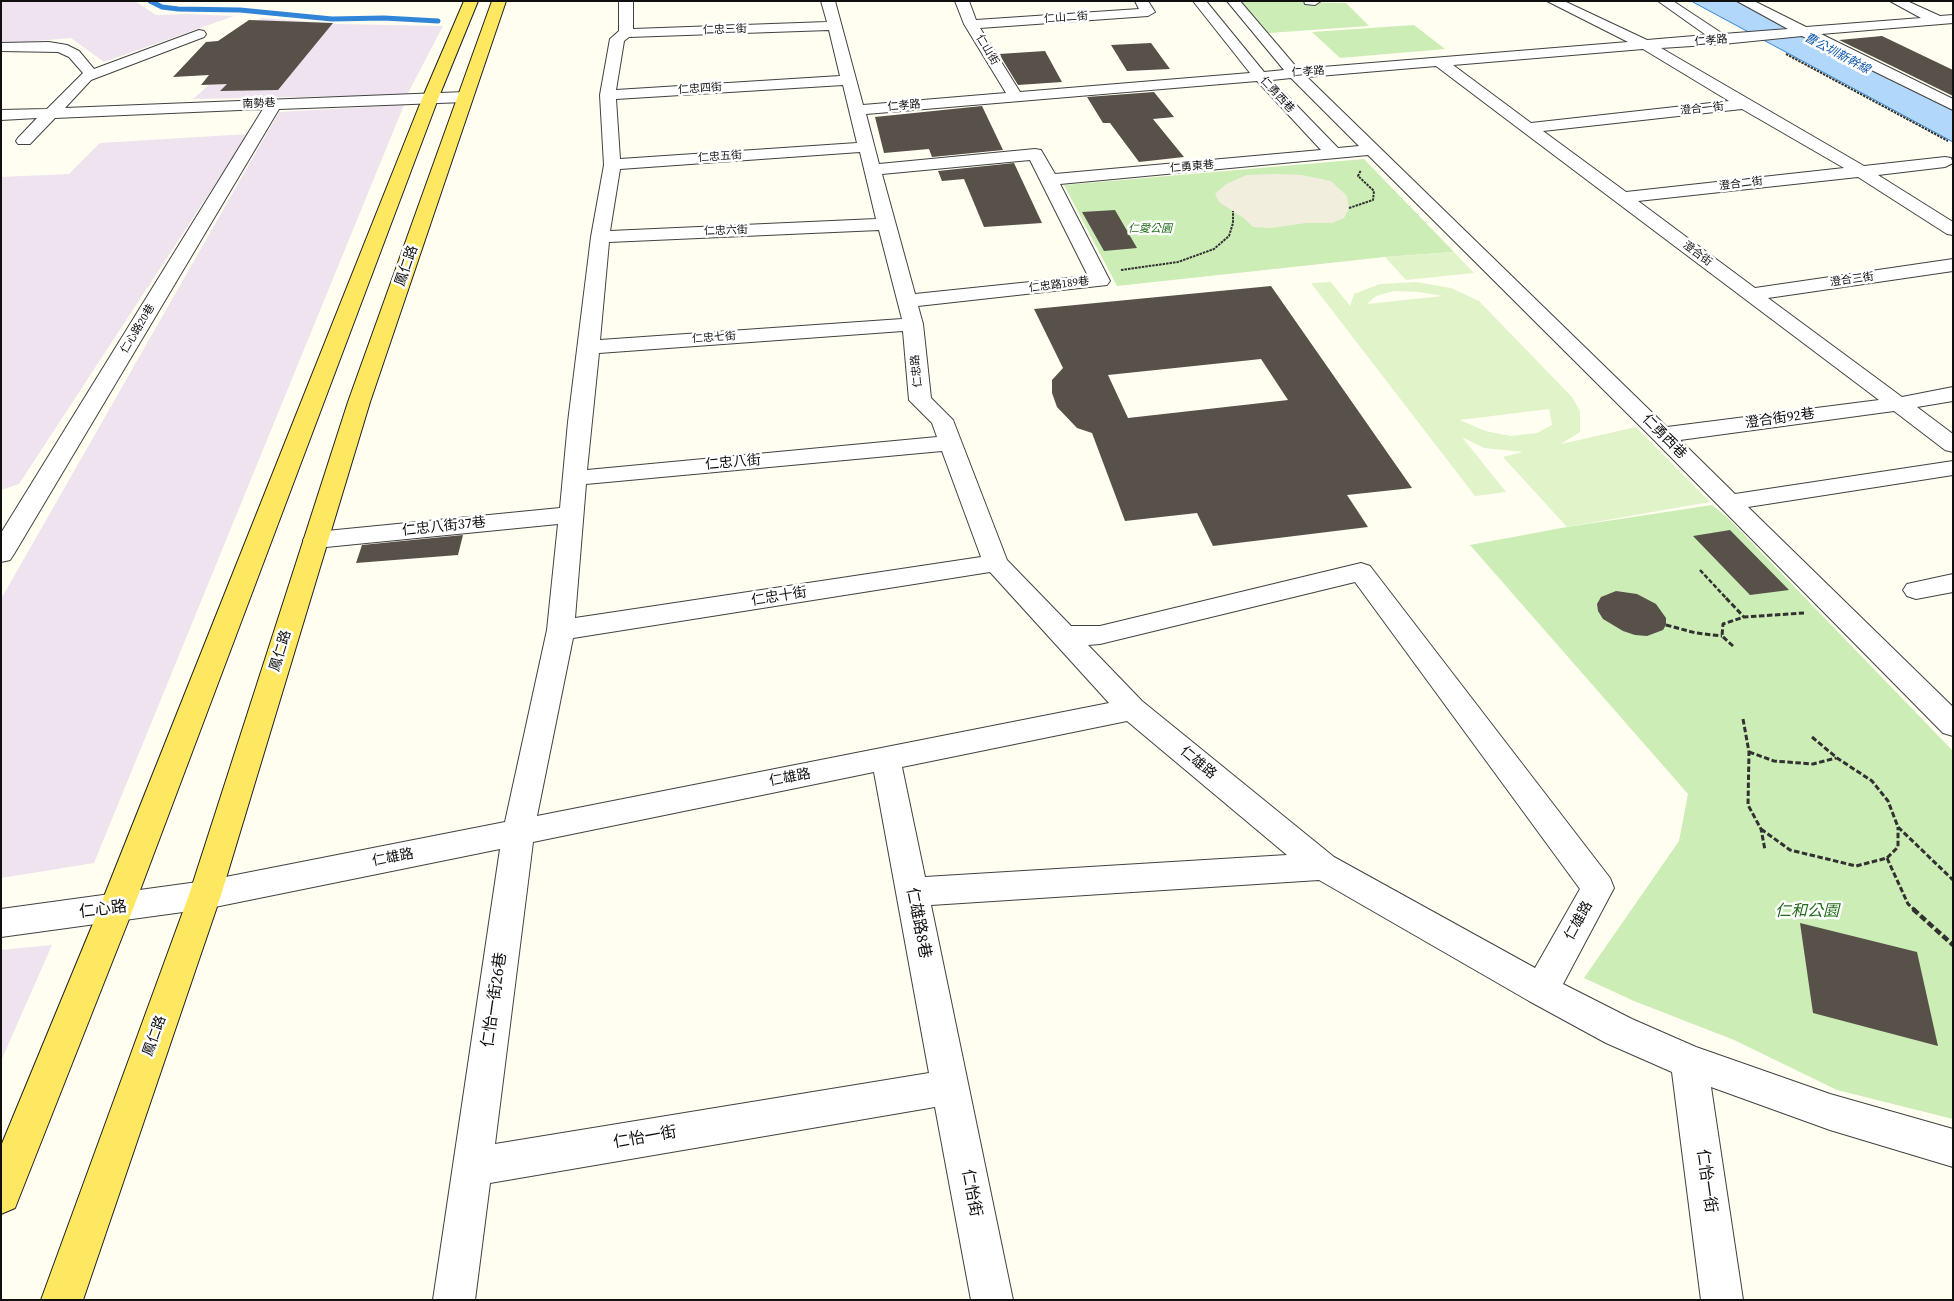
<!DOCTYPE html>
<html>
<head>
<meta charset="utf-8">
<style>
  body { margin:0 }
  #map { position:relative; width:1954px; height:1301px; overflow:hidden; background:#fffef1; font-family:"Source Serif 4",serif }
  canvas { display:block }
  .frame { position:absolute; inset:0; border:2px solid #0f0f0f; pointer-events:none }
</style>
</head>
<body>
<div id="map">
<canvas width="1954" height="1301"></canvas>
<div class="frame"></div>
</div>
<script>
const g = document.querySelector('canvas').getContext('2d');
g.lineJoin = 'round';
function fill(path, color) { g.fillStyle = color; g.fill(path, 'evenodd'); }
const poly = rows => new Path2D(rows.map(r => 'M' + r).join(''));
function stroke(path, color, width, dash) { g.strokeStyle = color; g.lineWidth = width; g.lineCap = dash ? 'butt' : 'round'; g.setLineDash(dash || []); g.stroke(path); }
function drawText(font, color, halo, rows, align = 'center') {
  g.font = font + ' "Source Serif 4","Noto Sans TC",serif'; g.lineWidth = 5; g.setLineDash([]); g.textBaseline = 'middle'; g.strokeStyle = halo; g.fillStyle = color; for (const [text, x, y, turn = 0] of rows) {
    g.save(); g.translate(x, y); g.rotate((+turn || 0) * Math.PI / 180); g.textAlign = isNaN(turn) ? turn : align; if (halo) g.strokeText(text, 0, 0); g.fillText(text, 0, 0); g.restore();
  }
}
const industrial = poly([
  [1,1,135,1,156,15,186,14,234,16,104,62,71,38,1,44],
  [262,18,338,24,443,26,407,95,193,99,260,40,227,35],
  [404,105,94,863,1,878,1,599,279,112],
  [248,134,19,484,1,490,1,177,69,174,100,143],
  [52,945,1,1061,1,950]
]);
const green = poly([
  [1241,1,1346,3,1369,26,1269,33],
  [1414,25,1445,49,1340,58,1312,32],
  [1364,159,1454,252,1385,257,1117,286,1064,185],
  [1712,505,1727,517,1953,751,1953,1119,1837,1090,1734,1040,1634,1001,1584,978,1679,841,1688,794,1470,545,1567,527]
]);
const pitch = poly([
  [1454,252,1474,273,1406,280,1385,257],
  [1331,282,1350,306,1354,294,1380,284,1416,282,1451,288,1479,301,1572,397,1580,411,1580,432,1561,444,1636,427,1710,502,1567,527,1503,457,1523,452,1484,448,1462,437,1506,492,1475,496,1311,283],
  [1394,291,1419,292,1443,296,1367,304,1376,296],
  [1549,409,1552,425,1537,433,1511,436,1485,431,1460,420]
]);
const plaza = poly([
  [1276,174,1302,175,1331,181,1347,196,1349,208,1344,218,1332,223,1306,223,1271,228,1253,227,1245,219,1219,202,1215,194,1226,184,1247,175]
]);
const water = poly([
  [1691,1,1742,1,1953,109,1953,142,1691,1]
]);
const stream = poly([
  [150,1,162,7,178,9,240,10,332,19,384,18,438,21]
]);
const building = poly([
  [249,20,333,23,278,90,220,91,227,84,201,85,209,75,173,77,206,42,218,41],
  [1882,36,1953,70,1953,96,1839,40],
  [1151,43,1170,69,1127,71,1111,45],
  [1045,51,1062,82,1018,85,999,54],
  [1154,92,1174,117,1153,119,1184,157,1139,162,1110,123,1103,123,1087,97],
  [982,106,1003,150,932,157,929,149,884,153,875,117],
  [1014,163,1042,223,984,227,964,179,942,181,938,171],
  [1115,210,1137,248,1104,251,1082,212],
  [1271,286,1412,488,1347,495,1368,527,1213,546,1197,513,1125,521,1092,433,1077,428,1057,407,1052,393,1052,380,1063,368,1034,309],
  [1261,359,1288,400,1128,418,1108,375],
  [1730,530,1789,590,1750,595,1693,536],
  [463,535,458,555,356,563,362,545],
  [1616,591,1637,594,1656,604,1666,618,1666,625,1663,630,1647,636,1635,635,1623,631,1603,619,1598,611,1597,604,1601,597],
  [1800,923,1917,952,1938,1046,1813,1013]
]);
const pathFar3 = poly([
  [1786,54,1948,141],
  [1349,208,1373,200,1374,191,1358,176,1361,170],
  [1121,270,1178,262,1214,249,1229,236,1233,223,1233,211]
]);
const pathFar2 = poly([
  [1700,570,1727,599]
]);
const pathFar1 = poly([
  [1726,598,1744,617],
  [1666,625,1696,633,1722,636],
  [1733,646,1722,636,1723,624,1744,617,1804,613],
  [1743,719,1749,752,1748,805,1761,829,1765,850],
  [1812,737,1837,758,1872,781,1888,801,1898,827,1953,880],
  [1749,752,1774,761,1813,764,1836,758],
  [1761,829,1790,850,1856,866,1887,858,1898,847,1898,827],
  [1887,858,1908,904,1915,910]
]);
const path = poly([
  [1913,909,1953,945]
]);
const minor = poly([
  [619,1,633,1,633,29,827,22,821,1,835,1,863,105,1006,93,964,24,955,1,969,1,976,20,1139,9,1135,1,1148,1,1155,12,1148,16,980,28,1020,92,1250,73,1193,1,1206,1,1264,72,1284,70,1227,1,1240,1,1298,69,1628,42,1547,1,1564,1,1647,40,1706,35,1658,1,1673,1,1723,34,1788,29,1737,1,1754,1,1806,27,1921,18,1890,1,1907,1,1940,16,1953,15,1953,23,1821,34,1953,99,1953,110,1802,36,1723,44,1661,48,1864,166,1945,157,1951,158,1953,163,1945,167,1878,175,1953,222,1953,235,1947,234,1858,177,1638,201,1755,288,1953,259,1953,271,1768,298,1902,397,1953,387,1953,401,1917,407,1953,434,1953,452,1945,450,1894,411,1680,440,1735,494,1953,461,1953,475,1748,507,1953,707,1953,736,1943,733,1654,440,1368,155,1060,184,1110,281,1107,285,918,306,923,324,931,398,953,420,1007,560,1071,626,1100,626,1361,563,1370,566,1610,878,1614,888,1563,984,1632,1019,1696,1047,1830,1094,1953,1129,1953,1167,1830,1130,1711,1087,1743,1300,1701,1300,1672,1072,1606,1043,1529,1001,1319,880,931,905,1013,1300,971,1300,935,1107,490,1183,475,1300,433,1300,500,849,205,909,1,937,1,909,205,881,505,822,547,630,558,524,316,548,307,546,303,540,307,534,316,532,560,508,568,422,591,237,604,165,600,95,610,39,619,31,619,1],
  [829,30,840,76,616,90,624,41,629,37,829,30],
  [1643,49,1729,101,1531,123,1453,65,1643,49],
  [1436,66,1522,131,1879,400,1667,427,1307,77,1436,66],
  [1291,78,1359,146,1338,148,1272,80,1291,78],
  [1257,81,1321,150,1055,174,1041,150,1035,149,879,164,866,114,1257,81],
  [843,85,857,143,620,159,616,99,843,85],
  [1742,109,1844,168,1626,192,1543,131,1742,109],
  [860,152,876,219,610,231,620,169,860,152],
  [1030,160,1088,276,915,294,882,174,1030,160],
  [879,230,902,319,600,340,609,242,879,230],
  [903,331,909,400,932,423,937,437,587,470,599,353,903,331],
  [942,451,981,557,575,618,586,484,942,451],
  [990,572,1109,703,537,816,573,638,990,572],
  [1355,582,1580,889,1535,968,1334,857,1142,701,1088,645,1100,644,1355,582],
  [1127,721,1287,855,925,877,902,767,1127,721],
  [874,772,929,1073,495,1144,533,842,874,772],
  [1304,1,1321,1,1315,5,1305,4,1304,1],
  [199,30,204,31,206,34,204,37,91,80,65,108,465,92,473,97,465,102,279,109,14,554,10,560,1,562,1,533,263,109,55,118,30,144,18,144,16,141,18,138,37,118,1,120,1,110,47,109,83,73,69,57,58,52,1,51,1,43,49,42,67,45,79,51,94,69,199,30],
  [1953,574,1953,592,1916,599,1907,596,1903,590,1907,584,1953,574]
]);
const major = poly([
  [464,1,478,1,438,99,133,909,15,1208,1,1214,1,1146,99,909,422,99,464,1],
  [492,1,506,1,370,402,221,895,83,1300,41,1300,189,895,348,402,492,1]
]);
const farStreetnames = [
  ["仁山二街",1066,18,-4],
  ["仁忠三街",725,30,-2],
  ["仁孝路",1711,41,-5],
  ["仁山街",987,50,59],
  ["仁孝路",1308,72,-4],
  ["仁忠四街",700,89,-4],
  ["仁勇西巷",1277,95,47],
  ["南勢巷",259,104,-2],
  ["仁孝路",904,106,-5],
  ["澄合一街",1702,109,-6],
  ["仁忠五街",720,157,-4],
  ["仁勇東巷",1192,167,-5],
  ["澄合二街",1741,184,-7],
  ["仁忠六街",726,231,-2],
  ["澄合街",1697,254,37],
  ["澄合三街",1852,280,-8],
  ["仁忠路189巷",1059,285,-7],
  ["仁心路20巷",138,329,-59],
  ["仁忠七街",714,338,-4],
  ["仁忠路",917,371,-95]
];
const farParknames = [
  ["仁愛公園",1150,229]
];
const farWaternames = [
  ["曹公圳新幹線",1837,54,28]
];
const streetNames = [
  ["鳳仁路",407,266,-71],
  ["澄合街92巷",1780,419,-8],
  ["仁勇西巷",1664,437,45],
  ["仁忠八街",733,463,-5],
  ["仁忠八街37巷",444,527,-6],
  ["仁忠十街",779,597,-9],
  ["鳳仁路",281,651,-73],
  ["仁雄路",1198,763,40],
  ["仁雄路",790,778,-11],
  ["仁雄路",393,858,-11],
  ["仁雄路",1579,921,-61],
  ["鳳仁路",155,1036,-70]
];
const nearStreetnames = [
  ["仁心路",103,910,-7],
  ["仁雄路8巷",918,923,79],
  ["仁怡一街26巷",495,1000,-82],
  ["仁怡一街",645,1138,-10],
  ["仁怡一街",1706,1181,82],
  ["仁怡街",971,1193,79]
];
const nearParknames = [
  ["仁和公園",1807,912]
];
fill(industrial, '#eee3ee');
fill(green, '#cdedb6');
fill(pitch, '#e1f4c9');
fill(plaza, '#f1eede');
fill(water, '#b1d8fb');
stroke(water, '#3185d8', 1);
stroke(stream, '#3185d8', 5);
fill(building, '#58514a');
stroke(minor, '#424242', 2);
stroke(major, '#202020', 2);
stroke(pathFar3, '#313131', 2, [2.5, 1]);
stroke(pathFar2, '#313131', 2.5, [4.5, 2]);
stroke(pathFar1, '#313131', 3, [5.5, 2.5]);
stroke(path, '#313131', 4.5, [7, 3]);
fill(minor, '#fff');
fill(major, '#ffe861');
drawText('11px', '#0f0f0f', '#fff', farStreetnames);
drawText('italic 11px', '#226d19', '#fff', farParknames);
drawText('italic 12px', '#0d57ac', '#fff', farWaternames);
drawText('14px', '#0f0f0f', '#fff', streetNames);
drawText('16px', '#0f0f0f', '#fff', nearStreetnames);
drawText('italic 16px', '#226d19', '#fff', nearParknames);
</script>
</body>
</html>
